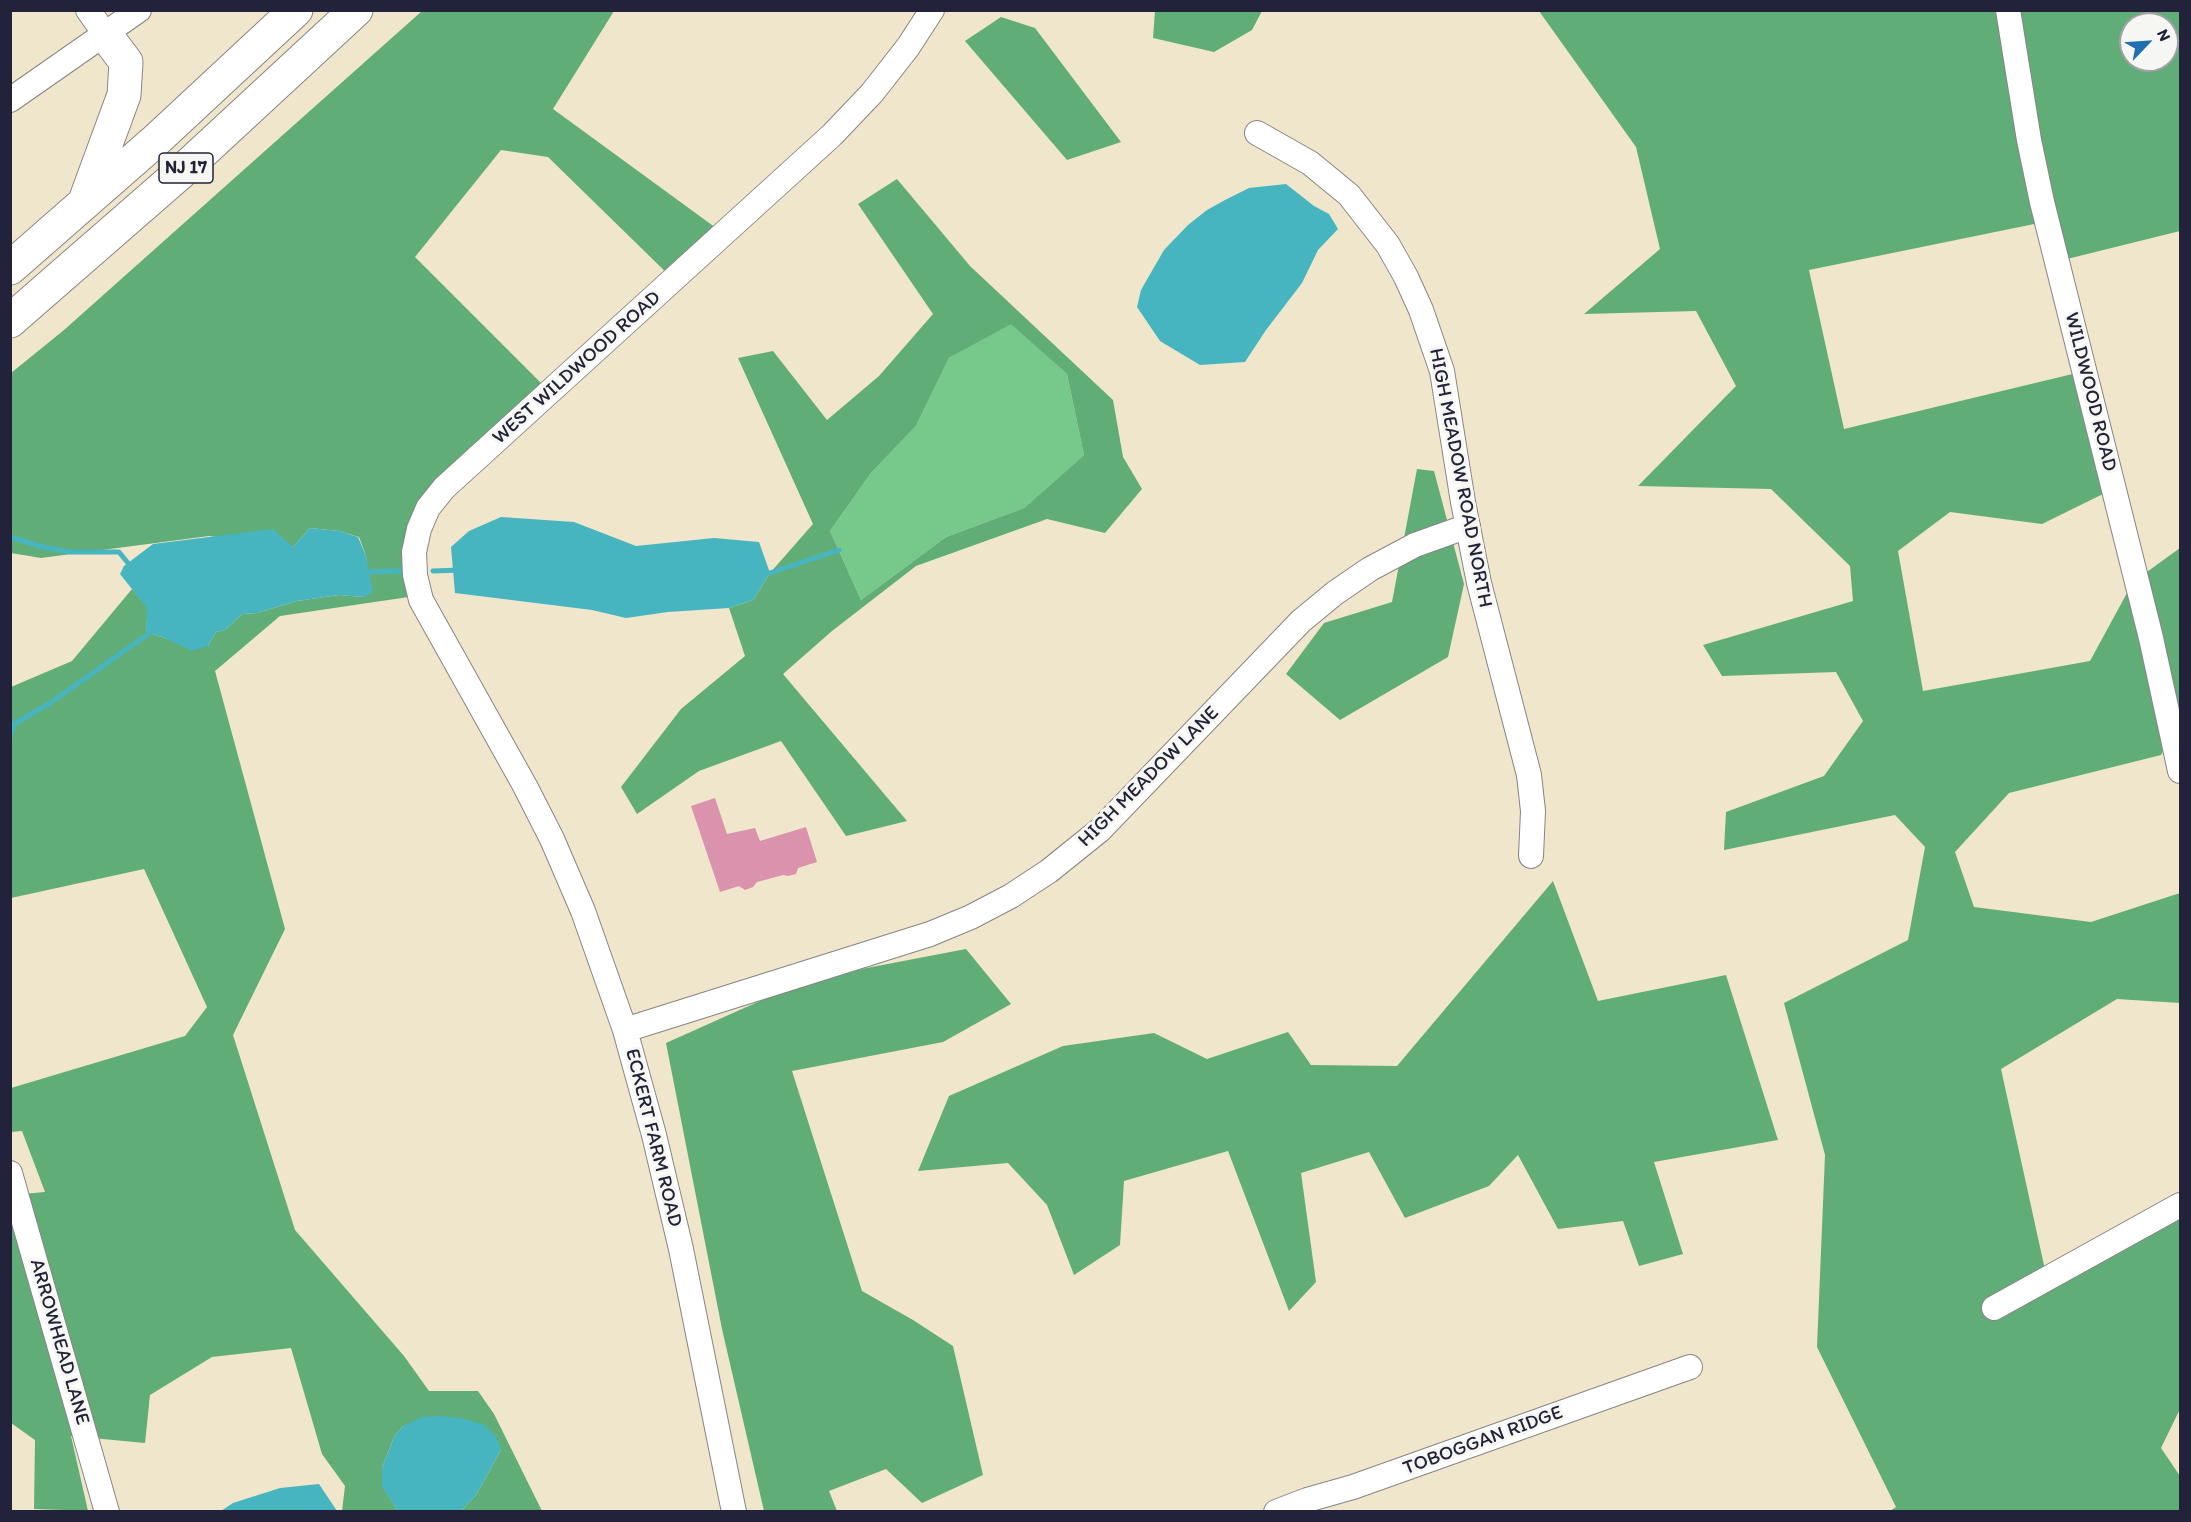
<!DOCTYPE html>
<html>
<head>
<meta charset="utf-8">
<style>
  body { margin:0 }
  #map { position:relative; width:2191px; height:1522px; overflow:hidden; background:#efe6cc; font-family:Itim,sans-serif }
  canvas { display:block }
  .frame { position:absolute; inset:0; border:12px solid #22223b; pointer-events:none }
  .north { position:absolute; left:2119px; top:12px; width:60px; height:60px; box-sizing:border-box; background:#f6f6f2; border:2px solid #a1a1a9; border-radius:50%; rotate:65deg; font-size:16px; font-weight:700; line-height:24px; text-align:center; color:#22223b }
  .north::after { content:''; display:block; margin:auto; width:21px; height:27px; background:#1f6fb2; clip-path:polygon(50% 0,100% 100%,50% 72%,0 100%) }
</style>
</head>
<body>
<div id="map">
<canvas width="2191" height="1522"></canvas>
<div class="frame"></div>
<div class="north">N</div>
</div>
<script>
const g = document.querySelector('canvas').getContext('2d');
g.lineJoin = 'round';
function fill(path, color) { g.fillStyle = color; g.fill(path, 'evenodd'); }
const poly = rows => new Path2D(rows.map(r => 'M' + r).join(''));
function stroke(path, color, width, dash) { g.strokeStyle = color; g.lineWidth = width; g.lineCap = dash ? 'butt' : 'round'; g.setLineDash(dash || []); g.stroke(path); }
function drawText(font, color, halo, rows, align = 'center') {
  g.font = font + ' Itim,sans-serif'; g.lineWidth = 6; g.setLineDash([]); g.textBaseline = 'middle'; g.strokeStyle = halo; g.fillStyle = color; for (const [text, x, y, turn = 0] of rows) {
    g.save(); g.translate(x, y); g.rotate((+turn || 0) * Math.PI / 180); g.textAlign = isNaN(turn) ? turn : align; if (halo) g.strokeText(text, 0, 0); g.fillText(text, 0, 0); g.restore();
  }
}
const green = poly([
  [1011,323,1067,374,1084,455,1024,508,946,537,861,600,830,531,871,473,916,426,949,358]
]);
const forest = poly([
  [422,11,614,11,553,109,727,236,676,282,548,157,501,150,415,257,554,396,423,520,422,595,280,616,215,671,285,929,233,1035,295,1230,404,1356,429,1391,478,1391,494,1414,542,1511,461,1511,476,1495,501,1450,403,1426,394,1437,382,1468,382,1486,398,1511,342,1511,345,1486,322,1454,291,1348,212,1357,150,1395,145,1443,71,1436,88,1511,34,1509,35,1440,11,1423,11,1195,45,1192,22,1131,11,1132,11,1088,185,1036,207,1007,144,869,11,898,11,687,72,661,132,589,148,608,146,632,165,638,208,646,216,632,225,630,242,614,257,613,297,601,339,595,364,597,368,573,366,556,359,537,339,531,310,528,293,547,209,536,41,558,11,553,11,373,64,330],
  [1155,11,1155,10,1262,11,1252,30,1214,52,1153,38],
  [1539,11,2180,11,2180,231,2059,261,2049,221,1809,270,1844,429,2085,371,2105,493,2042,524,1950,512,1898,551,1923,691,2090,661,2133,582,2180,548,2180,720,2161,755,2009,793,1955,852,1974,907,2091,922,2180,893,2180,1003,2117,999,2001,1069,2047,1279,2180,1208,2180,1409,2161,1448,2180,1476,2180,1511,1890,1511,1896,1507,1817,1347,1825,1155,1784,1003,1908,940,1925,847,1895,815,1724,850,1726,812,1824,776,1863,721,1836,672,1722,676,1703,645,1853,601,1850,566,1771,489,1638,486,1736,386,1696,311,1584,314,1660,249,1636,147],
  [2131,24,2167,24,2167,60,2131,60],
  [1001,17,1035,28,1121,142,1067,160,965,41],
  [897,179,970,266,1113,400,1123,457,1142,489,1105,533,1047,519,916,566,832,631,783,674,907,821,846,836,781,741,699,771,637,814,621,787,681,709,745,656,729,608,753,600,770,573,813,524,738,358,773,351,827,420,879,376,933,314,858,204],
  [1011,324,1067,374,1084,455,1024,508,946,537,861,600,830,531,871,473,916,426,949,358],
  [1417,469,1434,471,1464,584,1448,657,1340,720,1286,674,1324,623,1392,602],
  [1553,881,1598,1001,1726,975,1778,1140,1654,1162,1683,1254,1639,1266,1623,1221,1558,1229,1518,1155,1489,1186,1405,1218,1369,1152,1301,1173,1316,1282,1289,1311,1228,1151,1124,1181,1120,1245,1074,1275,1047,1205,1008,1163,918,1171,949,1096,1063,1046,1154,1033,1207,1059,1288,1032,1311,1065,1397,1066],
  [966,949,1011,1004,943,1042,792,1071,862,1291,913,1320,953,1346,983,1475,922,1503,886,1469,829,1491,837,1511,764,1511,722,1329,666,1043,809,979]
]);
const water = poly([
  [1286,184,1314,206,1329,214,1338,229,1318,250,1302,283,1266,330,1245,362,1200,365,1160,341,1137,307,1141,290,1164,250,1188,225,1207,210,1225,200,1249,188],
  [501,517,574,522,636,546,714,538,759,542,770,573,753,600,729,608,668,612,626,618,592,610,455,593,451,547,469,531],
  [310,528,339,531,358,537,366,556,373,592,364,597,339,595,297,601,257,613,242,614,225,630,216,632,208,646,192,651,165,638,146,632,147,608,120,574,124,566,153,544,273,529,293,547],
  [439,1416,461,1418,483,1424,496,1436,501,1450,476,1495,461,1511,398,1511,382,1487,382,1468,394,1437,403,1426,422,1417],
  [319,1484,337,1511,221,1511,233,1503,280,1488]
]);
const stream = poly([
  [10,537,43,547,70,552,119,552,132,568],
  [433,571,460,570],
  [363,572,400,571],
  [763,573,770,573,839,550],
  [10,737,14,724,50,703,154,630]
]);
const building = poly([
  [715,798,727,834,755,828,760,841,806,827,817,862,798,868,796,874,788,876,783,875,757,882,753,887,745,890,739,886,720,892,691,806]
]);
const minor = poly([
  [88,10,105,34],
  [2008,10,2029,140,2042,202,2151,638,2180,771],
  [10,100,139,10],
  [1257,133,1310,163,1349,195,1388,245,1406,277,1421,310,1442,371,1463,502,1479,583,1529,775,1533,811,1531,856],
  [625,1030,930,934,971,917,1011,896,1049,871,1100,830,1301,621,1335,593,1370,569,1415,545,1468,526],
  [10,1173,107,1512],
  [1994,1308,2180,1205],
  [734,1512,681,1249,654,1135,625,1030,583,911,552,839,525,786,421,600,415,575,414,552,419,529,428,508,444,488,832,135,872,93,908,47,932,10],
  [1276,1512,1307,1500,1353,1487,1690,1367]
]);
const highway = poly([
  [85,201,124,95,126,62,105,34],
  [10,268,154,142,296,10],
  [10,321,181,172,356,10]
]);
const shields = [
  [186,168,54]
];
const shieldNames = [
  ["NJ 17",186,168]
];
const streetNames = [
  ["WEST WILDWOOD ROAD",577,368,-42],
  ["WILDWOOD ROAD",2090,392,76],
  ["HIGH MEADOW ROAD NORTH",1460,478,79],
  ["HIGH MEADOW LANE",1149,777,-45],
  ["ECKERT FARM ROAD",653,1138,76],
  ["ARROWHEAD LANE",59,1342,74],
  ["TOBOGGAN RIDGE",1483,1441,-20]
];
fill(green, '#77c98b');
fill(forest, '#61ad77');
fill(water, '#46b5bf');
stroke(stream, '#46b5bf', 5);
fill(building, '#da92ad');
stroke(minor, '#888484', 26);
stroke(highway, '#888484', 35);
stroke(minor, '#fff', 24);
stroke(highway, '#fff', 33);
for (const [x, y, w] of shields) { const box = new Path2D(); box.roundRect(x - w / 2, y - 15, w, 30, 4.5); g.fillStyle = '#f6f6f2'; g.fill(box); stroke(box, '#22223b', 1.5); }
drawText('bold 18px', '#22223b', null, shieldNames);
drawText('20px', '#22223b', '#f6f6f2', streetNames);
</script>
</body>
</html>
